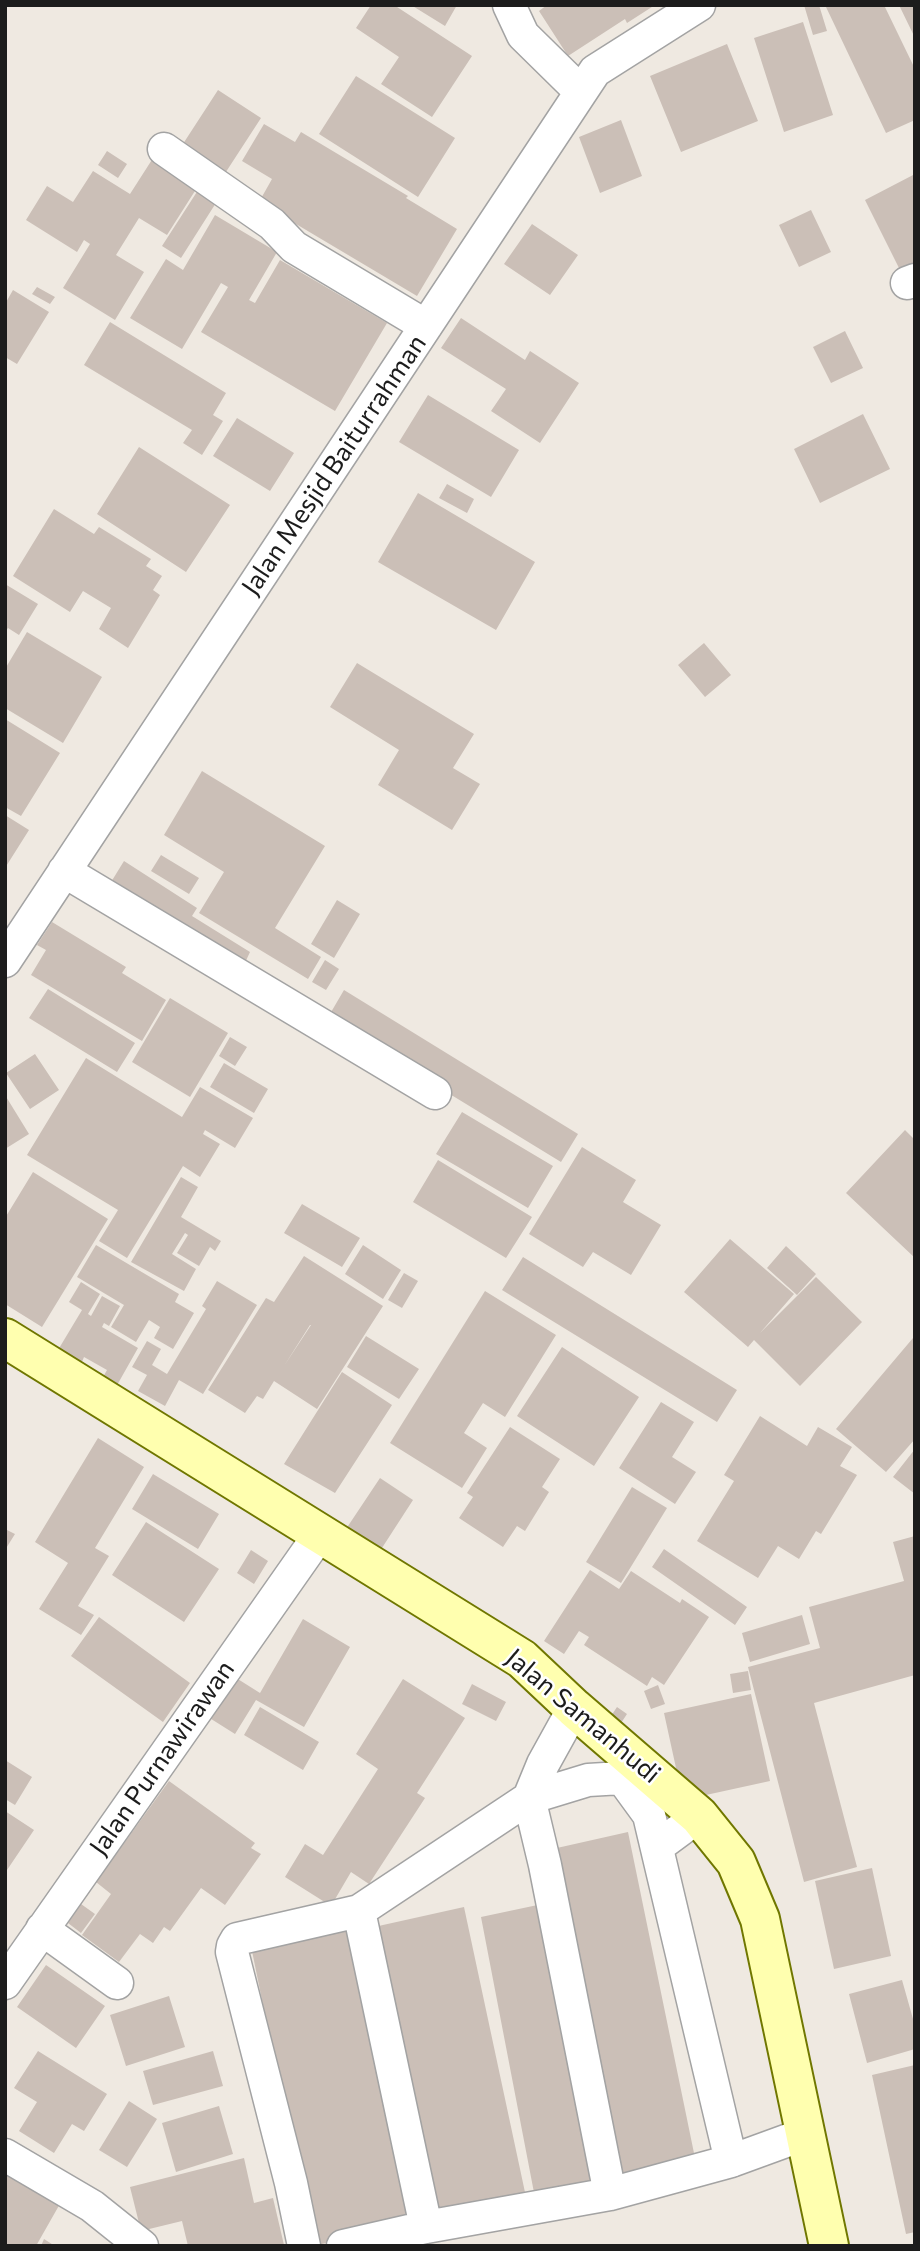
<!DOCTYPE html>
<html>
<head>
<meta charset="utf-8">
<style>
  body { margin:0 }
  #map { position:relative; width:920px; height:2251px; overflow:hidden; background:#efe9e1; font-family:Commissioner,sans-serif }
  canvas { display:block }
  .frame { position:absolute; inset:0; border:7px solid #1c1c1c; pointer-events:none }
</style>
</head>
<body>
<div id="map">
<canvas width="920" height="2251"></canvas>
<div class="frame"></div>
</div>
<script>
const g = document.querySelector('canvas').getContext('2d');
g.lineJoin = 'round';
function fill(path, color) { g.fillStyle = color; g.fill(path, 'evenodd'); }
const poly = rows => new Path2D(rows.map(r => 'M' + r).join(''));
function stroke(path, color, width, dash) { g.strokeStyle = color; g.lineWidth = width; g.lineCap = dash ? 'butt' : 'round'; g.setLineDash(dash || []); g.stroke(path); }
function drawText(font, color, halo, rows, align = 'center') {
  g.font = font + ' Commissioner,sans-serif'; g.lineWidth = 5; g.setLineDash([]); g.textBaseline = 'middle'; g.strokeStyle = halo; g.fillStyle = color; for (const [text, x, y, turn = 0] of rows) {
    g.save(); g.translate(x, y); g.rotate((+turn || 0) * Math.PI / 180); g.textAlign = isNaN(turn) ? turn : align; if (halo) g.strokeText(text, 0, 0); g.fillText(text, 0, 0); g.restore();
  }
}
const building = poly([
  [371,5,394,5,472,56,432,117,381,84,399,57,356,28],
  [411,5,457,5,445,26],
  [547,5,655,5,627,23,625,19,568,56,539,11],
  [804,5,819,5,827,31,813,35],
  [830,5,884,5,915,69,915,120,886,133,826,7],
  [899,5,915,5,915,38],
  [803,22,833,115,784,132,754,38],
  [727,44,758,121,681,152,650,76],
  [356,76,455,138,418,197,319,134],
  [218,90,261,118,222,178,179,150],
  [621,120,642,176,600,193,579,137],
  [264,124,295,142,301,132,408,196,406,198,457,229,417,296,259,202,272,179,242,161],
  [107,151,127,164,118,178,98,165],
  [155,155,200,183,167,235,139,218,116,255,144,272,115,320,63,288,90,244,84,240,77,252,26,220,47,186,73,202,93,171,130,194],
  [915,174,915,268,902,274,865,200],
  [202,184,221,195,181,258,162,246],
  [811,210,831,252,799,267,779,225],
  [215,215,277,252,249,300,255,303,280,260,387,323,335,411,201,332,228,287,221,283,182,349,130,318,166,259,183,270],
  [532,224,578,255,550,295,504,264],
  [37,287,55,297,50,304,32,294],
  [13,290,49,312,17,364,5,357,5,304],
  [461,318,525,360,530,351,579,383,540,443,491,411,506,389,441,348],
  [110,322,226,393,213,415,223,421,202,455,183,443,192,430,84,365],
  [845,331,863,368,831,383,813,347],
  [428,395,519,450,491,497,399,442],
  [863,414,890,469,820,503,794,449],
  [237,418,294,453,270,491,213,456],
  [139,447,230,505,186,572,97,514],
  [447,484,474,499,467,513,439,498],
  [418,493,535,562,496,630,378,562],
  [54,509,94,534,99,527,151,559,146,566,162,576,153,590,160,595,128,648,99,629,111,608,83,591,70,612,13,576],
  [5,584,38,604,19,635,8,628,5,632],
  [27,632,102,677,63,743,5,708,5,669],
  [704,643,731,675,705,697,678,665],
  [357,663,474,734,453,768,480,784,452,830,378,785,399,750,330,707],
  [5,719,60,753,21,816,5,807],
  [202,771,325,846,275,928,321,957,308,979,199,913,224,872,164,835],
  [5,815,29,830,5,868],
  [161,855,199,878,189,894,151,871],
  [124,861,197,908,192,916,250,952,243,967,108,887],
  [337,900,360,914,334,958,311,944],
  [52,922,126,967,122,973,166,1000,142,1041,31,975,46,950,37,945],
  [325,960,339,969,326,990,312,982],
  [48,989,135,1043,117,1072,29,1018],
  [344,990,578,1134,561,1162,327,1019],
  [170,998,228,1033,190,1097,132,1062],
  [230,1037,247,1047,235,1066,219,1056],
  [35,1054,59,1090,30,1109,6,1073],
  [86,1058,182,1117,200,1087,253,1118,235,1148,205,1130,203,1134,220,1144,200,1177,183,1166,127,1258,99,1241,118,1210,27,1155],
  [224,1063,268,1089,254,1113,210,1087],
  [5,1095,29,1134,5,1149],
  [462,1112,553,1166,528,1208,436,1154],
  [905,1130,915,1140,915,1258,846,1193],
  [582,1147,636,1180,623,1202,661,1225,631,1275,593,1252,583,1267,529,1234],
  [438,1160,532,1217,506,1258,413,1202],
  [33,1172,108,1219,42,1327,5,1304,5,1218],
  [181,1177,198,1187,181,1217,221,1241,215,1251,210,1247,199,1266,177,1253,188,1235,185,1233,172,1254,196,1269,184,1291,131,1262],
  [302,1204,360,1238,342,1267,284,1233],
  [730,1239,794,1294,760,1333,816,1277,862,1322,800,1386,754,1340,748,1347,684,1292],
  [96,1245,179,1294,175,1302,194,1313,173,1349,154,1338,160,1327,149,1320,136,1342,111,1327,124,1305,77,1277],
  [363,1245,401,1270,383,1299,345,1274],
  [786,1246,816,1274,797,1295,767,1268],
  [304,1256,383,1306,317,1409,274,1381,263,1399,257,1396,245,1413,208,1390,266,1298,274,1302],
  [310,1325,311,1325,284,1366],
  [523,1257,737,1390,717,1422,502,1290],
  [404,1273,418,1281,402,1308,388,1300],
  [217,1281,257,1305,203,1394,179,1380,165,1406,138,1391,147,1375,132,1367,147,1341,161,1349,152,1365,167,1374,206,1309,202,1306],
  [81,1282,100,1294,88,1314,91,1316,102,1296,120,1306,109,1326,104,1323,102,1327,138,1348,116,1387,102,1379,107,1370,84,1357,81,1364,58,1350,82,1310,69,1302],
  [485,1291,556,1335,505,1417,483,1403,464,1433,487,1448,462,1488,390,1443],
  [366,1336,419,1369,399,1399,347,1367],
  [913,1338,915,1340,915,1439,886,1472,836,1429],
  [562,1347,639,1397,594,1466,517,1416],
  [342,1372,392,1405,335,1493,284,1464],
  [661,1402,694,1422,672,1457,696,1472,675,1504,619,1468],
  [760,1416,807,1446,818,1427,852,1447,840,1466,857,1475,821,1534,816,1531,799,1559,778,1546,758,1578,697,1541,734,1481,724,1475],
  [510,1427,560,1459,542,1487,549,1492,525,1531,517,1526,503,1547,459,1518,473,1497,467,1493],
  [98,1438,144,1467,95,1548,109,1556,78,1606,94,1615,81,1635,39,1609,68,1563,35,1542],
  [915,1449,915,1494,893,1477],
  [153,1474,219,1514,198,1549,132,1509],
  [380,1478,413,1500,380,1551,346,1529],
  [632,1487,667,1508,621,1583,586,1562],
  [146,1522,219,1569,184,1622,112,1575],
  [5,1529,15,1534,5,1550],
  [915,1536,915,1675,814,1703,857,1867,804,1882,748,1667,820,1648,809,1607,904,1581,893,1542],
  [664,1549,747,1607,735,1625,652,1567],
  [251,1550,268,1561,254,1584,237,1573],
  [590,1570,619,1589,631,1571,680,1603,682,1599,709,1617,664,1685,652,1677,647,1686,584,1645,589,1637,579,1631,564,1654,544,1641],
  [802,1615,810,1644,750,1662,742,1633],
  [99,1617,190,1683,163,1722,71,1656],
  [303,1619,350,1647,304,1727,256,1700,235,1734,208,1717,233,1676,260,1693],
  [748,1671,751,1690,733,1693,730,1674],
  [403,1679,465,1718,417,1793,425,1798,369,1884,351,1872,331,1906,285,1877,305,1844,323,1855,378,1769,356,1754],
  [472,1684,506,1702,496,1721,462,1704],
  [658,1685,665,1704,651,1709,644,1691],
  [751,1694,770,1781,683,1800,664,1713],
  [260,1707,319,1742,303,1770,244,1735],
  [617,1707,627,1714,617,1729,607,1722],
  [5,1760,32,1777,15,1805,5,1799],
  [169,1781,255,1843,251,1848,261,1854,225,1905,201,1888,170,1931,164,1927,153,1943,140,1934,119,1962,82,1935,111,1894,96,1882],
  [5,1811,34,1830,5,1873],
  [628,1832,695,2158,615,2175,548,1850],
  [872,1868,891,1956,834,1969,815,1881],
  [547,1903,602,2190,536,2203,481,1917],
  [81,1904,95,1914,81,1933,68,1923],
  [464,1907,526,2197,428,2220,365,1929],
  [361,1923,422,2223,312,2246,251,1946],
  [46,1965,105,2006,76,2048,17,2007],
  [902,1980,915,2026,915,2049,867,2063,849,1994],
  [169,1996,185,2047,126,2066,110,2015],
  [38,2051,107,2094,84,2131,72,2124,54,2153,19,2131,37,2102,14,2088],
  [213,2051,223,2086,153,2105,143,2071],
  [915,2065,915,2232,906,2234,872,2075],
  [129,2101,157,2119,127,2167,99,2150],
  [219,2106,233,2154,176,2172,162,2123],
  [244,2158,254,2203,273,2198,284,2245,188,2246,182,2221,141,2231,130,2187],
  [5,2169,61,2202,36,2246,5,2246],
  [44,2239,55,2246,41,2246]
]);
const street = poly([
  [509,5,523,35,581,92],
  [164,149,272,224,294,247,426,326],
  [907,283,915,280],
  [64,871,435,1093],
  [5,961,595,71,699,5],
  [657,1847,699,1816],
  [359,1911,426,2227],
  [42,1929,117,1983],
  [5,1983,320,1534],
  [5,2155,92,2206,142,2246],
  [610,2194,545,1865,529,1798,588,1780,622,1778,649,1815,731,2161],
  [304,2246,291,2183,232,1952,233,1946,237,1939,359,1911,529,1798,543,1764,574,1708],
  [343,2246,426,2227,610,2194,731,2161,805,2134]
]);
const secondary = poly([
  [5,1338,522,1659,574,1708,699,1816,736,1862,760,1919,829,2246]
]);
const streetNames = [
  ["Jalan Mesjid Baiturrahman",334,465,-56],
  ["Jalan Samanhudi",583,1716,40],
  ["Jalan Purnawirawan",162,1758,-55]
];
fill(building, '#cbbfb7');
stroke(street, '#a3a3a3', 35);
stroke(secondary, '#707700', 42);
stroke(street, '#fff', 32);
stroke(secondary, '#ffffaf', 38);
drawText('26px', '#1c1c1c', '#fff', streetNames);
</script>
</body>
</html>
